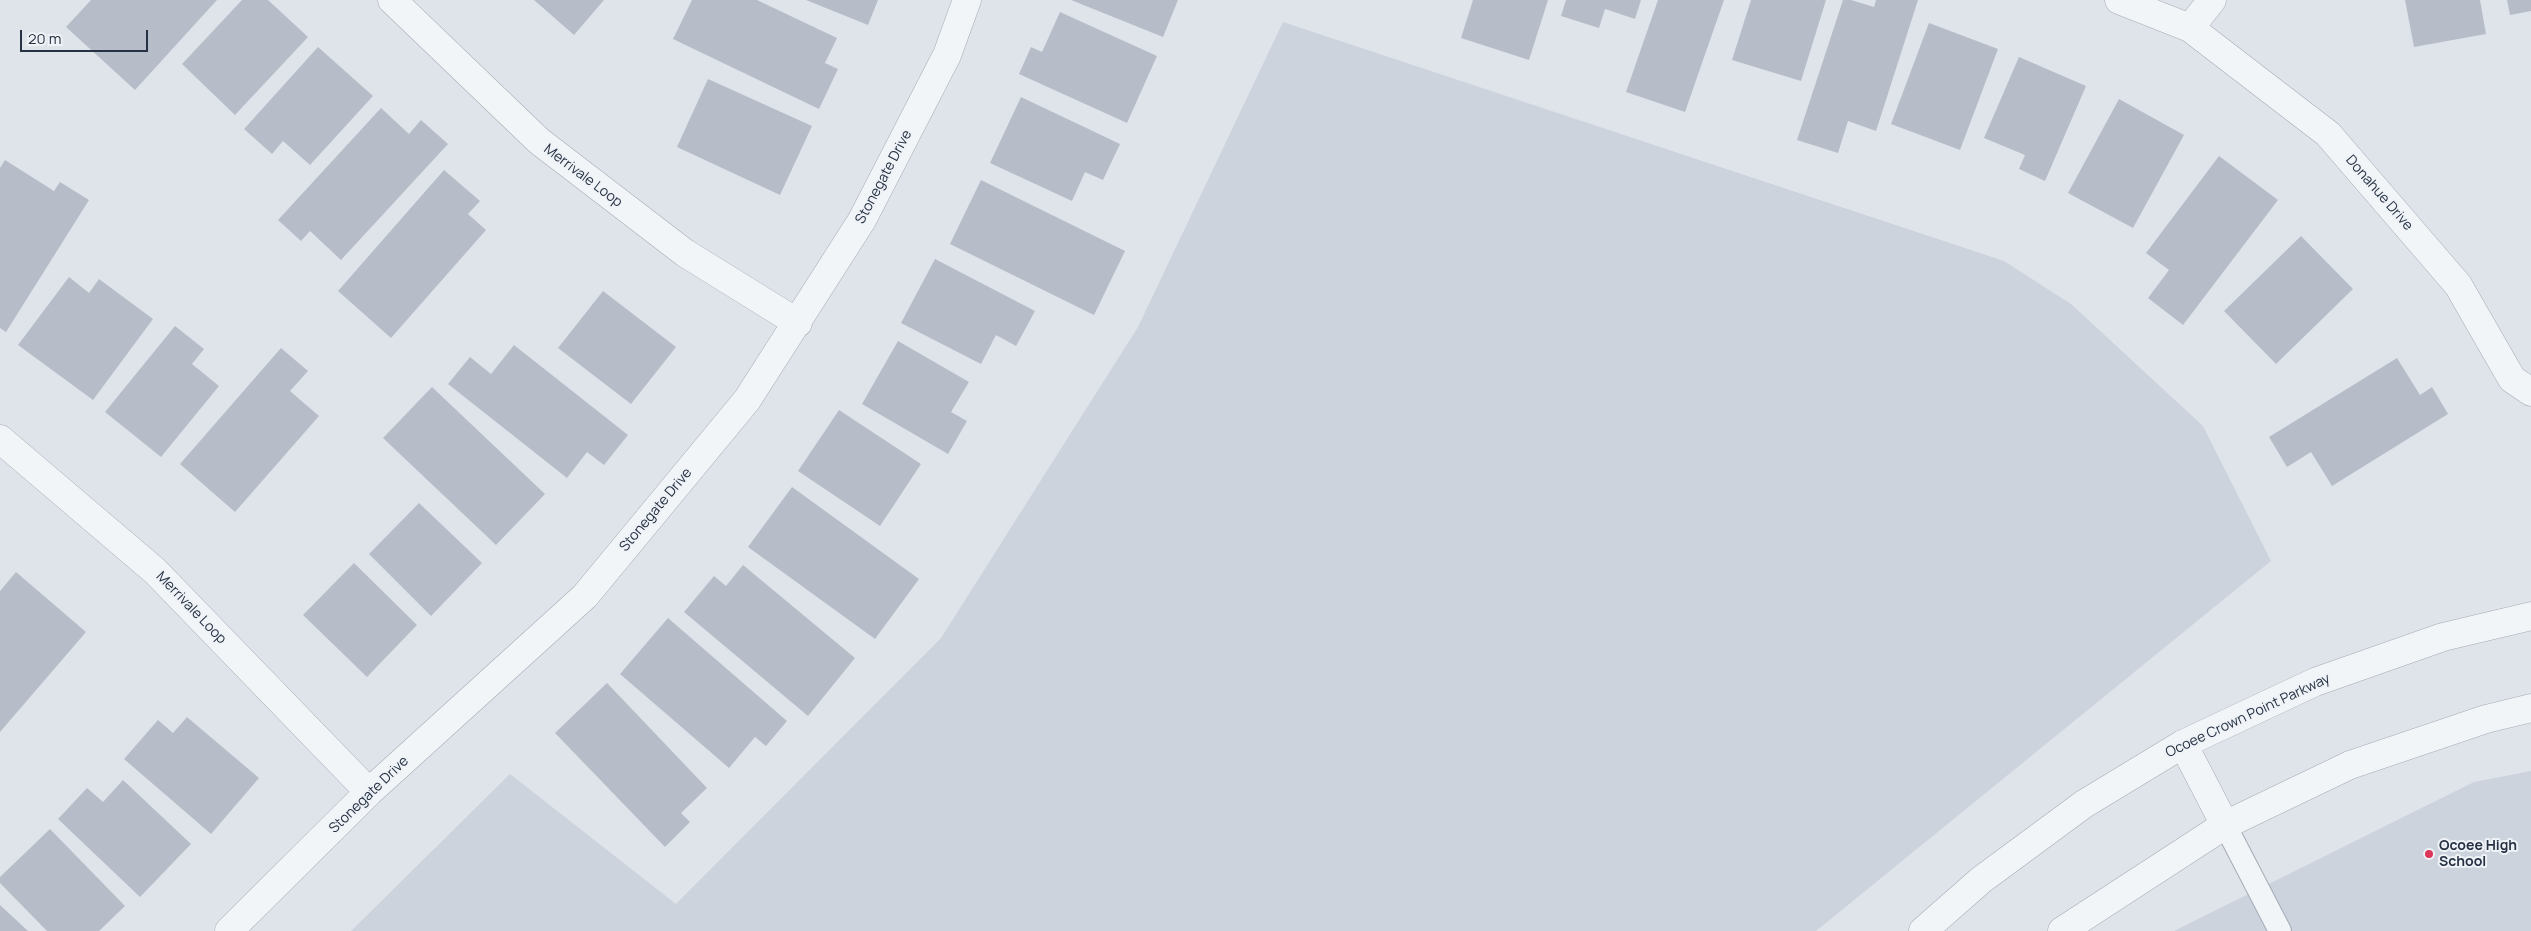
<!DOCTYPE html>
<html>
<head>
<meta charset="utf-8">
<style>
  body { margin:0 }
  #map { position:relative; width:2531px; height:931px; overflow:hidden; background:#dfe4ea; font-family:Manrope,sans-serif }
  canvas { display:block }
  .scale { position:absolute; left:20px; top:30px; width:128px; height:22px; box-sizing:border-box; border:2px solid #263243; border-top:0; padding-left:6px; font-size:15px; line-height:18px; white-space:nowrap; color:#263243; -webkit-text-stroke:4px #eff3f7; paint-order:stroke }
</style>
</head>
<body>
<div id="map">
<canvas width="2531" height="931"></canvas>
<div class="scale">20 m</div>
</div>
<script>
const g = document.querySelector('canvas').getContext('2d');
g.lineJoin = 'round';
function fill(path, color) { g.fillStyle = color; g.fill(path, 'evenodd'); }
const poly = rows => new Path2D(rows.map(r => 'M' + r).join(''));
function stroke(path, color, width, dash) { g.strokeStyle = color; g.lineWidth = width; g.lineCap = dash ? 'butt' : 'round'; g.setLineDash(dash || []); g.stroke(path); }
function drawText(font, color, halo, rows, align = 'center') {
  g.font = font + ' Manrope,sans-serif'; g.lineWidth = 4; g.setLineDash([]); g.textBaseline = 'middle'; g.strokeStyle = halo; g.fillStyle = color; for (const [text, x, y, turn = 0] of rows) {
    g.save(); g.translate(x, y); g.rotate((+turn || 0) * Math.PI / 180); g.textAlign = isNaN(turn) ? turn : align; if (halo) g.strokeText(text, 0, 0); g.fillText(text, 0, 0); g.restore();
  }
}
const built = poly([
  [1283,22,2004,261,2071,304,2203,426,2271,561,1816,931,351,931,510,774,676,904,941,638,1138,327],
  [2531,771,2531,931,2174,931,2474,782]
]);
const building = poly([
  [91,0,217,0,135,90,66,27],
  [242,0,268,0,308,37,235,115,182,64],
  [534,0,604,0,574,35],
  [692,0,757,0,837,38,825,63,838,69,819,109,673,39],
  [806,0,878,0,868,25],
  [1071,0,1178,0,1163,37],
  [1473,0,1548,0,1529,60,1461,38],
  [1566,0,1641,0,1635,19,1605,9,1599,28,1561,16],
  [1658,0,1724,0,1685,112,1626,92],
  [1751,0,1826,0,1801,81,1732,60],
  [1843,0,1851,0,1874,7,1876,0,1918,0,1876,131,1848,121,1838,153,1797,140],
  [2405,0,2480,0,2486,34,2414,47],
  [2507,0,2531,0,2531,11,2510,15],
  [1060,12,1157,56,1127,123,1019,74,1031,47,1042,52],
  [1929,23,1998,49,1960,150,1891,124],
  [318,47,373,96,310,165,283,141,272,154,244,129],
  [2019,57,2086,86,2045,181,2019,169,2025,155,1984,138],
  [708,79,812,126,780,195,677,147],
  [1021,97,1120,144,1103,180,1085,172,1072,201,990,163],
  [2119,99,2184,135,2133,228,2068,193],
  [381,108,409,134,421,120,448,144,341,260,310,231,301,241,278,220],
  [2219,156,2278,200,2183,325,2148,298,2169,270,2146,253],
  [5,160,54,191,60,182,89,200,6,332,0,328,0,168],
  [444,170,480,201,468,214,486,230,391,338,338,291],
  [981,180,1125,251,1094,315,950,244],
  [2301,236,2353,289,2276,364,2224,311],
  [935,259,1035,311,1016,346,996,335,981,364,901,323],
  [69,277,89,293,99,279,153,319,93,400,18,345],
  [603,291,676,347,631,404,558,348],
  [175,326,204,349,192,364,219,386,161,457,105,412],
  [898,341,969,382,951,412,967,421,948,454,862,404],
  [514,345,628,435,604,465,587,452,567,478,448,384,470,357,491,374],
  [281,348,308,371,290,391,319,416,235,512,180,464],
  [2397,358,2420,395,2432,387,2448,414,2332,486,2311,452,2287,467,2269,437],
  [432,387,545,494,496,545,383,438],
  [839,410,921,464,880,526,798,471],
  [792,487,919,579,875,639,748,547],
  [419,503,482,563,431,616,369,554],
  [354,563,417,625,367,677,303,615],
  [743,565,855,658,808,716,684,612,714,576,726,586],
  [16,572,86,632,0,732,0,591],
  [668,618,787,721,766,746,755,737,729,768,620,674],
  [607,683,707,788,681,813,690,822,665,847,555,733],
  [187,717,259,778,211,834,124,759,158,720,173,733],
  [123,780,191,844,140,897,58,819,87,788,103,802],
  [50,829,125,906,99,931,47,931,0,883,0,877],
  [0,905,28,931,0,931]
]);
const service = poly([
  [2225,825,2280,931]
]);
const minor = poly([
  [392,0,539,141,685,253,798,323],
  [2119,0,2190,28,2328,134,2458,285,2512,379,2531,392],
  [2190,28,2212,0],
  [0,439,155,571,369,792],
  [2183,744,2225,825],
  [229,931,369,792,585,596,747,400,862,220,947,55,967,0]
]);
const tertiary = poly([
  [1923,931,1981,880,2084,804,2183,744,2315,682,2443,637,2531,616],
  [2062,931,2225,825,2350,765,2486,719,2531,708]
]);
const markers = [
  [2429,854,5,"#dc3759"]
];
const streetNames = [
  ["Merrivale Loop",583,176,37],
  ["Stonegate Drive",884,177,-62],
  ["Donahue Drive",2379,193,49],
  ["Stonegate Drive",656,510,-50],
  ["Merrivale Loop",191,608,46],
  ["Ocoee Crown Point Parkway",2248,716,-25],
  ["Stonegate Drive",369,795,-44]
];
const poiNames = [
  ["Ocoee High",2439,846],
  ["School",2439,862]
];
fill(built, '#cdd3dc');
fill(building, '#b6bdc8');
stroke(service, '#a4abb5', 24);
stroke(minor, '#a4abb5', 29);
stroke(tertiary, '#a4abb5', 29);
stroke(service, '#f2f5f8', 22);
stroke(minor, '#f2f5f8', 28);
stroke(tertiary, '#f2f5f8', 28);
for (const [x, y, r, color] of markers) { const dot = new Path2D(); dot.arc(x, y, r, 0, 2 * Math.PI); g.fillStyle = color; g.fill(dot); stroke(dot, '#eff3f7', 2); }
drawText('14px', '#263243', '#eff3f7', streetNames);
drawText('bold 14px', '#263243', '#eff3f7', poiNames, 'left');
</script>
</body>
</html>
